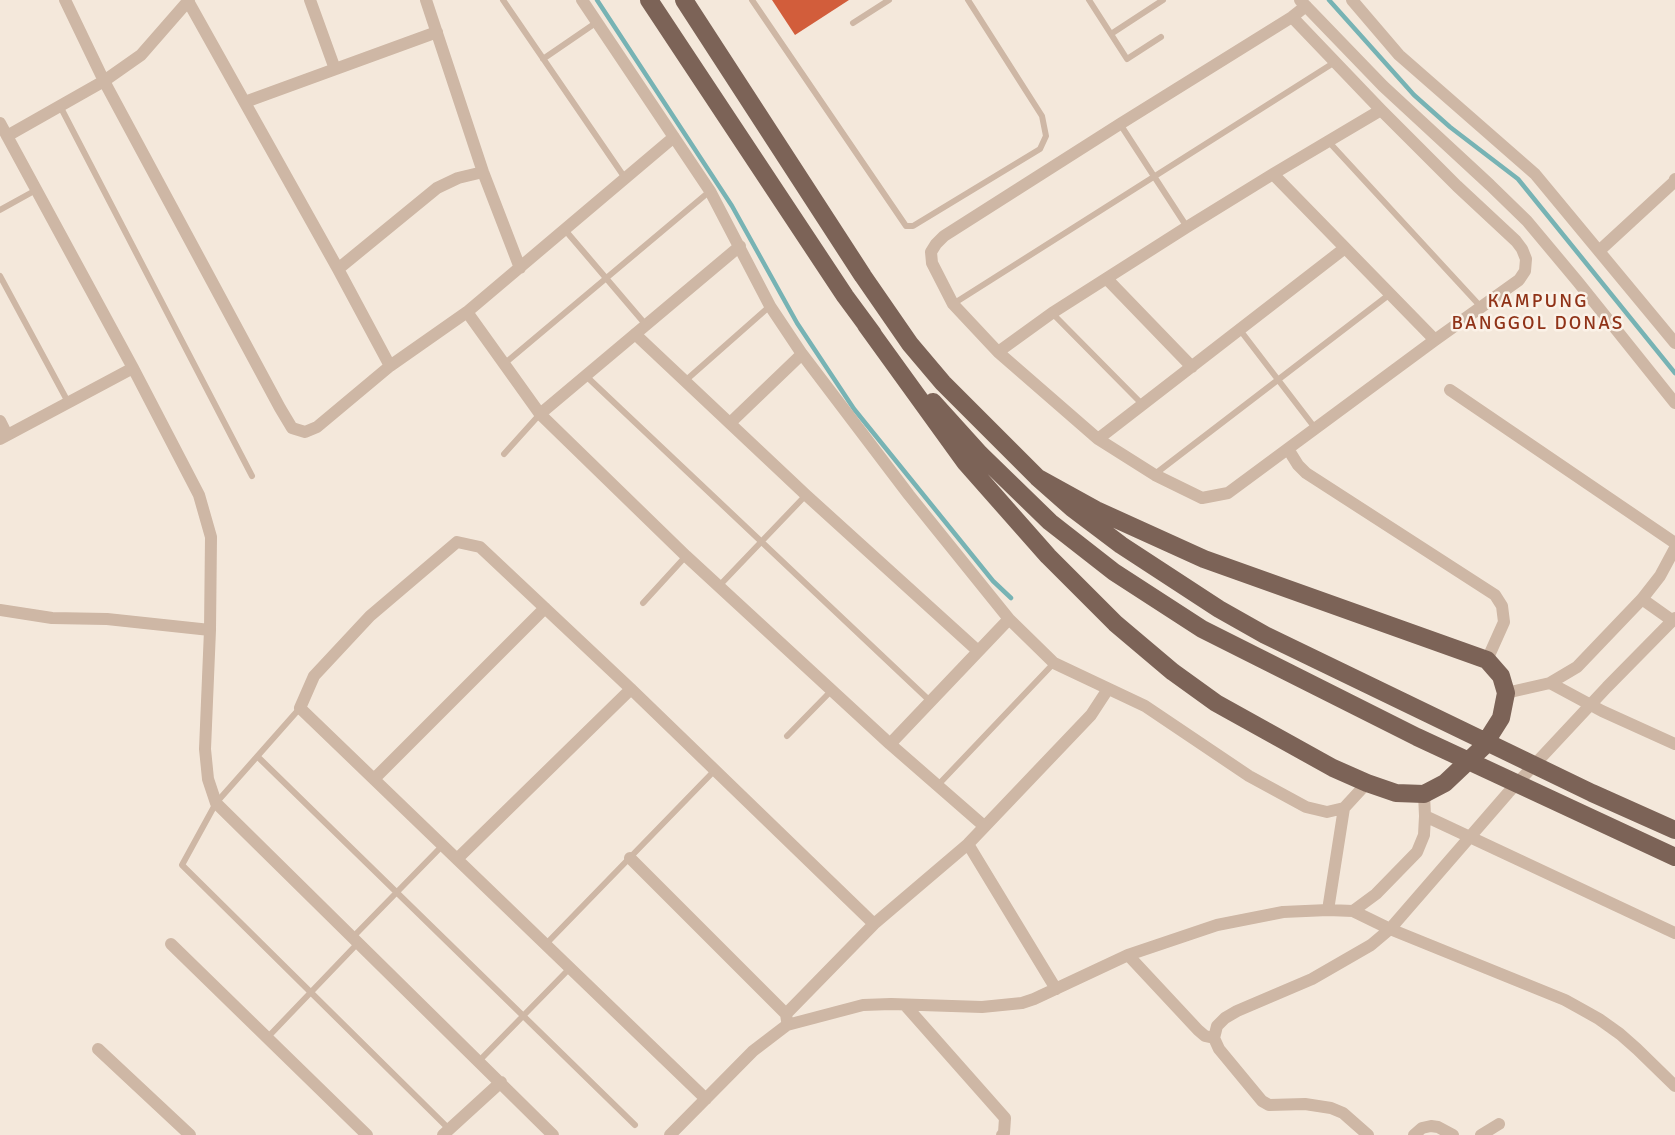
<!DOCTYPE html>
<html>
<head>
<meta charset="utf-8">
<style>
  body { margin:0 }
  canvas { display:block; background:#f4e8db }
</style>
</head>
<body>
<canvas width="1675" height="1135"></canvas>
<script>
const g = document.querySelector('canvas').getContext('2d');
g.lineJoin = 'round';
const poly = rows => new Path2D(rows.map(r => 'M' + r).join(''));
function stroke(path, color, width, dash) { g.strokeStyle = color; g.lineWidth = width; g.lineCap = dash ? 'butt' : 'round'; g.setLineDash(dash || []); g.stroke(path); }
function fill(path, color) { g.fillStyle = color; g.fill(path, 'evenodd'); }
function drawText(font, color, halo, rows, align = 'center') {
  g.font = font + ' Signika,sans-serif'; g.lineWidth = 5; g.setLineDash([]); g.textBaseline = 'middle'; g.strokeStyle = halo; g.fillStyle = color; for (const [text, x, y, turn = 0] of rows) {
    g.save(); g.translate(x, y); g.rotate((+turn || 0) * Math.PI / 180); g.textAlign = isNaN(turn) ? turn : align; if (halo) g.strokeText(text, 0, 0); g.fillText(text, 0, 0); g.restore();
  }
}
const stream = poly([
  [597,0,732,206,797,323,854,409,993,581,1011,598],
  [1329,0,1414,95,1450,127,1518,179,1675,373]
]);
const building = poly([
  [772,0,849,0,795,35]
]);
const service = poly([
  [503,0,625,178],
  [752,0,906,226,913,226,1040,149,1046,136,1042,116,968,0],
  [1089,0,1127,59,1161,37],
  [853,23,889,0],
  [1111,34,1163,0],
  [543,59,597,22],
  [60,106,252,476],
  [1120,124,1187,227],
  [1328,141,1481,307],
  [0,210,36,190],
  [565,230,646,325],
  [0,276,68,402],
  [953,304,1335,62],
  [1052,313,1142,404],
  [1240,330,1315,428],
  [504,364,710,191],
  [586,376,930,701],
  [685,381,770,306],
  [504,454,540,414],
  [1155,474,1390,294],
  [719,586,806,495],
  [643,603,686,556],
  [300,708,216,803,182,865,449,1129],
  [787,736,832,690],
  [258,757,635,1125],
  [938,785,1054,663],
  [353,937,442,846],
  [546,944,715,770],
  [267,1038,358,943],
  [479,1061,570,968]
]);
const minor = poly([
  [65,0,104,81,280,408,292,428,305,432,317,427,390,366,467,312,674,137],
  [310,0,335,69],
  [426,0,483,172,520,268],
  [582,0,710,191,770,306,802,354,909,495,1009,619,1054,663,1145,706,1249,776,1306,807,1327,812,1344,808,1367,783],
  [1300,0,1383,86,1490,185,1527,221,1578,282,1675,403],
  [1352,0,1399,55,1535,174,1675,343],
  [188,1,338,269,390,366],
  [1292,17,1381,110,1457,186,1516,241,1522,249,1526,259,1525,271,1519,280,1435,340,1228,493,1202,498,1155,475,1098,439,998,352,953,304,932,263,931,252,936,244,944,236,1120,124,1292,17,1306,6],
  [245,102,437,32],
  [0,123,133,368,199,495,211,537,210,630,205,749,208,779,216,803,553,1135],
  [7,136,104,81,141,55,189,0],
  [1273,174,1435,340],
  [1599,251,1674,182,1675,179],
  [338,269,437,188,458,178,483,172],
  [1107,279,1192,367],
  [467,312,540,414,686,556,890,744,984,826],
  [635,334,806,495,978,651],
  [998,352,1052,313,1187,227,1273,174,1381,110],
  [1450,390,1675,543],
  [540,414,740,246],
  [0,421,7,435],
  [730,423,802,354],
  [0,439,133,368],
  [1098,439,1345,248],
  [1288,449,1298,465,1306,473,1495,595,1502,606,1504,622,1487,660],
  [1642,599,1673,621],
  [0,610,52,618,107,619,210,630],
  [1675,618,1607,687,1508,793,1390,929,1565,1000,1583,1010,1599,1019,1620,1034,1637,1049,1675,1086],
  [1550,683,1602,711,1675,744],
  [1506,693,1550,683,1577,667,1642,599,1660,576,1675,548],
  [890,744,1009,619],
  [374,779,545,608],
  [1425,816,1675,933],
  [968,844,1056,989],
  [630,858,786,1014,787,1021],
  [457,859,631,689],
  [1328,910,1344,808],
  [1353,911,1376,894,1417,852,1424,835,1425,816,1424,794],
  [171,944,367,1135],
  [1128,955,1198,1030,1205,1036,1214,1038],
  [905,1005,1005,1118,1004,1133,1002,1135],
  [786,1014,874,924,968,844,1091,715,1108,689],
  [98,1049,190,1135],
  [706,1099,300,708,314,676,370,616,457,542,480,547,631,689,874,924],
  [443,1135,501,1082],
  [670,1135,753,1051,787,1025,863,1005,891,1004,982,1007,1022,1003,1034,999,1128,955,1217,925,1283,912,1328,910,1353,911,1390,929,1371,945,1312,979,1237,1011,1225,1018,1217,1026,1214,1038,1219,1049,1262,1101,1269,1105,1305,1104,1331,1108,1343,1113,1368,1135],
  [1414,1135,1422,1128,1431,1126,1438,1127,1453,1135],
  [1481,1135,1499,1124]
]);
const primary = poly([
  [649,0,845,296,873,334],
  [684,0,863,276,910,344,943,383,1038,478,1072,508,1121,545,1219,609,1265,635,1592,793,1675,830],
  [866,325,965,462,1048,556,1115,623,1173,672,1216,703,1333,768,1367,783,1396,793,1424,794,1445,783,1482,748,1501,718,1506,693,1501,676,1487,660,1204,559,1096,510,1038,478],
  [933,402,980,454,1050,522,1114,572,1202,629,1417,737,1675,857]
]);
const neighbourhoodNames = [
  ["KAMPUNG",1538,302],
  ["BANGGOL DONAS",1538,324]
];
stroke(stream, '#77b3b4', 4.5);
fill(building, '#d25d3b');
stroke(service, '#ceb7a5', 6);
stroke(minor, '#ceb7a5', 12);
stroke(primary, '#7c6357', 18);
g.letterSpacing = '2px';
drawText('19px', '#903318', '#fbf2e8', neighbourhoodNames);
g.letterSpacing = '0px';
</script>
</body>
</html>
